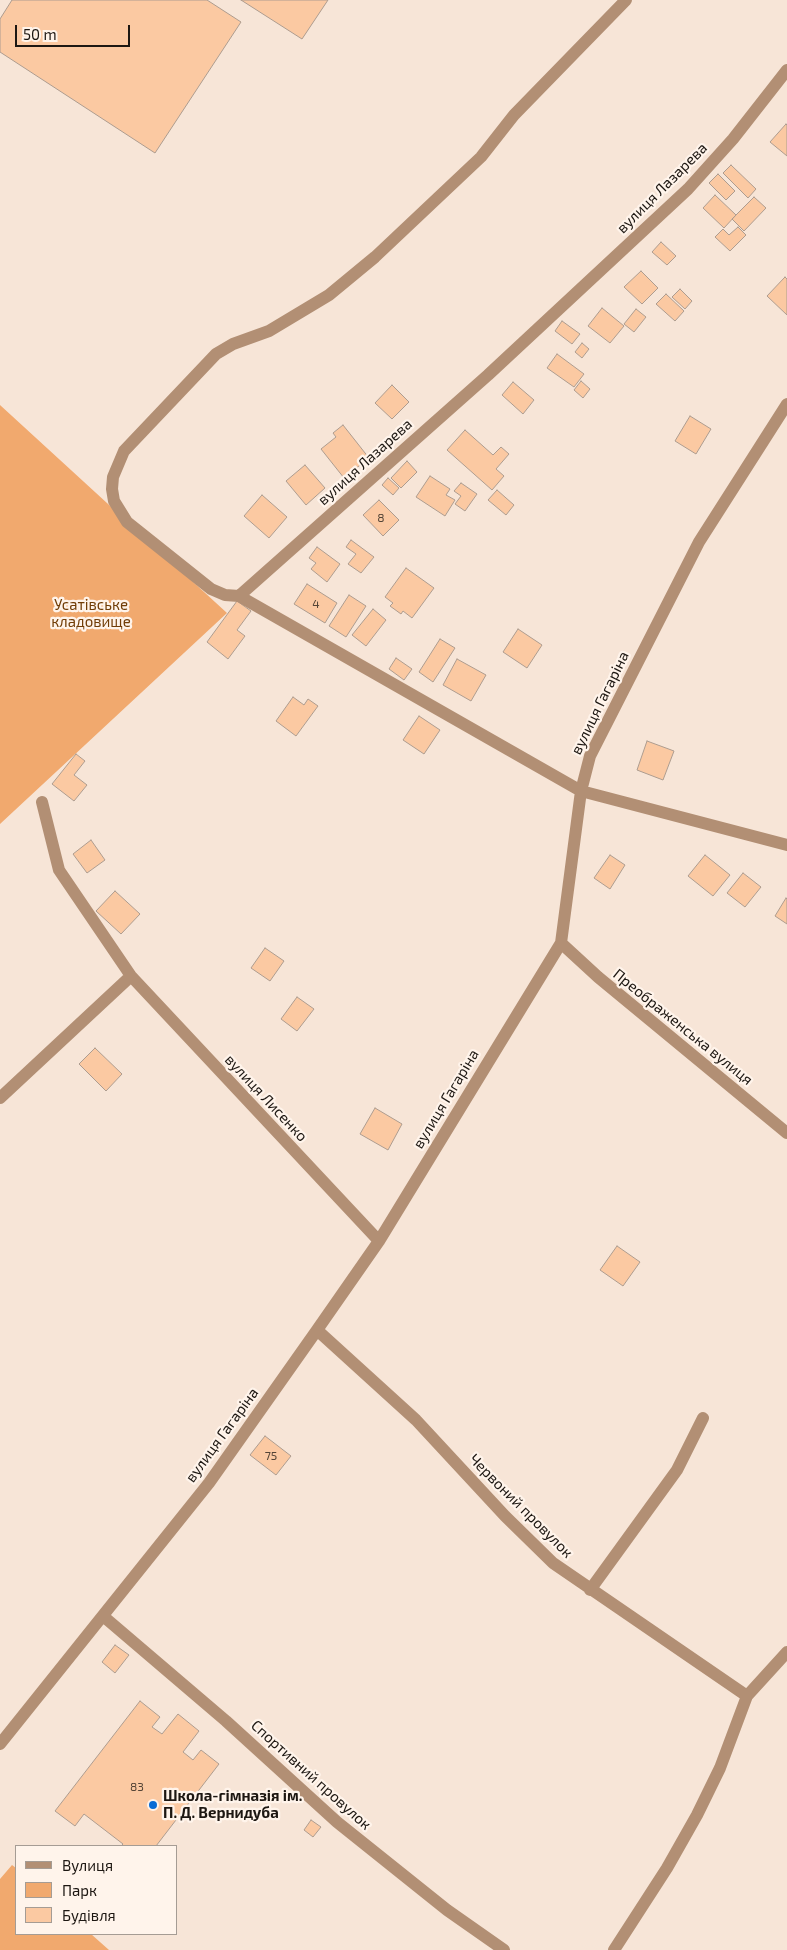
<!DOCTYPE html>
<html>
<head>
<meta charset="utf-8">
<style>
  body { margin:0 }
  #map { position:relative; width:787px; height:1950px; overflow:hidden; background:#f7e5d7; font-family:"Exo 2",sans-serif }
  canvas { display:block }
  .legend { position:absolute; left:15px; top:1845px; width:162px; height:90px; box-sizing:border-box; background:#fff4eb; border:1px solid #a59c94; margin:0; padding:6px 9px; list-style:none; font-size:15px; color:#1d1712 }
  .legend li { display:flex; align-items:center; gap:10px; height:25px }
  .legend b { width:25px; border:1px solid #a59c94 }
  .scale { position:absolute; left:15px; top:25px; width:115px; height:22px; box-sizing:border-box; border:2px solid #1d1712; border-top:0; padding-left:6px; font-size:15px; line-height:18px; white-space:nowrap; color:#1d1712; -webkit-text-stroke:4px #fff4eb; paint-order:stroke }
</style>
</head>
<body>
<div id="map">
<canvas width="787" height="1950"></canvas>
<ul class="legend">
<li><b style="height:6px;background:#b28f74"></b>Вулиця</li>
<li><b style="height:14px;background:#f1a96e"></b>Парк</li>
<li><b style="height:14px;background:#fbc9a2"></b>Будівля</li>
</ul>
<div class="scale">50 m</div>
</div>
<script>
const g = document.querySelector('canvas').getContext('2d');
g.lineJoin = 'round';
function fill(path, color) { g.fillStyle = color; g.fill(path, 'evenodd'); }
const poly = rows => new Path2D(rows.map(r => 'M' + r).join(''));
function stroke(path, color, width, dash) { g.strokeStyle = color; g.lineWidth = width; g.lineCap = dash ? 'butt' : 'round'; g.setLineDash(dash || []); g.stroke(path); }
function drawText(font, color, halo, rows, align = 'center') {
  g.font = font + ' "Exo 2",sans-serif'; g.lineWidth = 4.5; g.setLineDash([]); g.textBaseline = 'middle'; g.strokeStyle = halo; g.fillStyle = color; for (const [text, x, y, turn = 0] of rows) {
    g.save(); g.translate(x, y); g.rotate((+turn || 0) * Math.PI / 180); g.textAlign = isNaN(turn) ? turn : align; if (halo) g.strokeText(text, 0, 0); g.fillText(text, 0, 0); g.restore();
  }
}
const green = poly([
  [0,405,227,613,0,824],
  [12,1865,16,1868,16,1934,91,1934,109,1950,0,1950,0,1879]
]);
const building = poly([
  [12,0,207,0,241,22,155,153,0,52,0,19,12,0],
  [241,0,328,0,302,39,241,0],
  [786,124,787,125,787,156,770,142,786,124],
  [731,165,756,189,748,198,723,173,731,165],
  [718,174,735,191,726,200,709,183,718,174],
  [715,195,736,215,724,228,703,208,715,195],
  [754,197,766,208,744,231,732,219,754,197],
  [738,227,746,235,730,251,715,237,723,229,729,235,738,227],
  [661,242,676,256,667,265,652,252,661,242],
  [641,271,658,288,642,304,624,287,641,271],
  [785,277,787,279,787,315,767,296,785,277],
  [680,289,692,301,685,309,672,297,680,289],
  [666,294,684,311,675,321,656,304,666,294],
  [602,308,624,326,610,343,588,326,602,308],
  [636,309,646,317,634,332,624,324,636,309],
  [562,321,580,334,572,344,555,331,562,321],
  [582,343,589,349,582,358,575,352,582,343],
  [557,354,584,374,574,387,547,368,557,354],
  [581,381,590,389,583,398,574,390,581,381],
  [513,382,534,400,523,414,502,395,513,382],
  [392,385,409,402,392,419,375,403,392,385],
  [690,416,711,429,696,454,675,441,690,416],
  [343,425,369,458,344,478,321,449,336,437,333,433,343,425],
  [465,430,493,455,501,447,509,454,496,469,504,476,492,490,447,450,465,430],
  [407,461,417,472,401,488,391,478,407,461],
  [305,465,325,488,306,505,286,481,305,465],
  [430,476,450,489,446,495,455,500,445,516,416,497,430,476],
  [388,478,399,488,393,495,382,485,388,478],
  [461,483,477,494,465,511,455,504,461,496,454,491,461,483],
  [497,490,514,505,506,515,488,500,497,490],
  [262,495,287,517,269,538,244,516,262,495],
  [379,500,399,520,383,536,363,515,379,500],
  [351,540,374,557,361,573,348,564,356,554,346,547,351,540],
  [317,547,340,564,327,582,311,569,316,563,309,558,317,547],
  [406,568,434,588,412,618,403,611,401,614,390,606,393,603,385,597,406,568],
  [307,584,337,603,325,623,294,604,307,584],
  [349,595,366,606,346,637,329,626,349,595],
  [237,601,251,611,237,630,245,636,228,659,207,642,237,601],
  [373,609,386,620,366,646,352,635,373,609],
  [518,629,542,645,527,668,503,652,518,629],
  [440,639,455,648,433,682,419,672,440,639],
  [396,658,412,669,404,680,389,669,396,658],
  [457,659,486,675,471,701,443,685,457,659],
  [293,697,304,705,308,699,318,706,296,736,276,721,293,697],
  [419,716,440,730,424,754,403,740,419,716],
  [647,741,674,751,663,780,637,770,647,741],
  [76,754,85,761,74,775,87,785,74,801,52,784,76,754],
  [91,840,105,860,87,873,73,854,91,840],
  [610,855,625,865,610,889,594,878,610,855],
  [705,855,730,875,713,896,688,876,705,855],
  [743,873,761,887,745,907,727,893,743,873],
  [115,891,140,914,121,934,96,911,115,891],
  [786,898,787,899,787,924,775,916,786,898],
  [265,948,284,961,270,981,251,968,265,948],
  [297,997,314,1009,297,1031,281,1019,297,997],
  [95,1048,122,1074,106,1091,79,1064,95,1048],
  [375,1108,402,1124,388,1150,360,1134,375,1108],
  [617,1246,640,1262,623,1286,600,1270,617,1246],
  [265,1436,291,1456,276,1475,250,1455,265,1436],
  [115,1645,129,1655,115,1673,102,1662,115,1645],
  [140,1701,160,1717,152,1727,162,1734,178,1714,199,1731,183,1752,193,1760,201,1750,219,1764,156,1846,121,1846,123,1844,84,1814,75,1826,55,1811,140,1701],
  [311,1820,321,1827,313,1837,304,1830,311,1820]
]);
const minor = poly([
  [787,70,733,139,688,189,488,375,239,596,581,791,787,845],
  [239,596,225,595,211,589,127,522,114,501,112,489,113,477,124,451,216,354,233,344,269,331,329,295,375,257,481,157,514,115,626,0],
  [42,802,59,870,131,976,379,1241],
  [561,943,598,977,787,1133],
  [0,1098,131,976],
  [317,1330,416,1420,505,1516,553,1563,747,1696],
  [590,1590,677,1470,703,1418],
  [103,1616,226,1721,337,1822,447,1910,504,1950],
  [0,1744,209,1483,317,1330,379,1241,561,943,581,791,590,756,699,542,787,404],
  [614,1950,667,1868,697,1815,720,1768,747,1696,787,1652]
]);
const markers = [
  [153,1805,5,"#096cd5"]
];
const numberNames = [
  ["8",381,518],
  ["4",316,604],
  ["75",271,1456],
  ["83",137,1787]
];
const streetNames = [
  ["вулиця Лазарева",662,188,-45],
  ["вулиця Лазарева",365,462,-42],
  ["вулиця Гагаріна",600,703,-64],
  ["Преображенська вулиця",683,1027,39],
  ["вулиця Лисенко",266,1098,47],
  ["вулиця Гагаріна",446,1099,-59],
  ["вулиця Гагаріна",222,1435,-54],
  ["Червоний провулок",521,1506,45],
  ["Спортивний провулок",311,1775,42]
];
const parkNames = [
  ["Усатівське",91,605],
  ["кладовище",91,622]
];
const poiNames = [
  ["Школа-гімназія ім.",163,1796],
  ["П. Д. Вернидуба",163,1813]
];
fill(green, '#f1a96e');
fill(building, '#fbc9a2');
stroke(building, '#ad9c8f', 1);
stroke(minor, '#b28f74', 12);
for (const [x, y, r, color] of markers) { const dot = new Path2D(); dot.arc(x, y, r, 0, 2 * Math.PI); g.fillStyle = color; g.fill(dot); stroke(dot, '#fff4eb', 2); }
drawText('12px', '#544436', null, numberNames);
drawText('15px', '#1d1712', '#fff4eb', streetNames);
drawText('15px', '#713d07', '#fff4eb', parkNames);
drawText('bold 15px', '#1d1712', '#fff4eb', poiNames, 'left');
</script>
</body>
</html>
